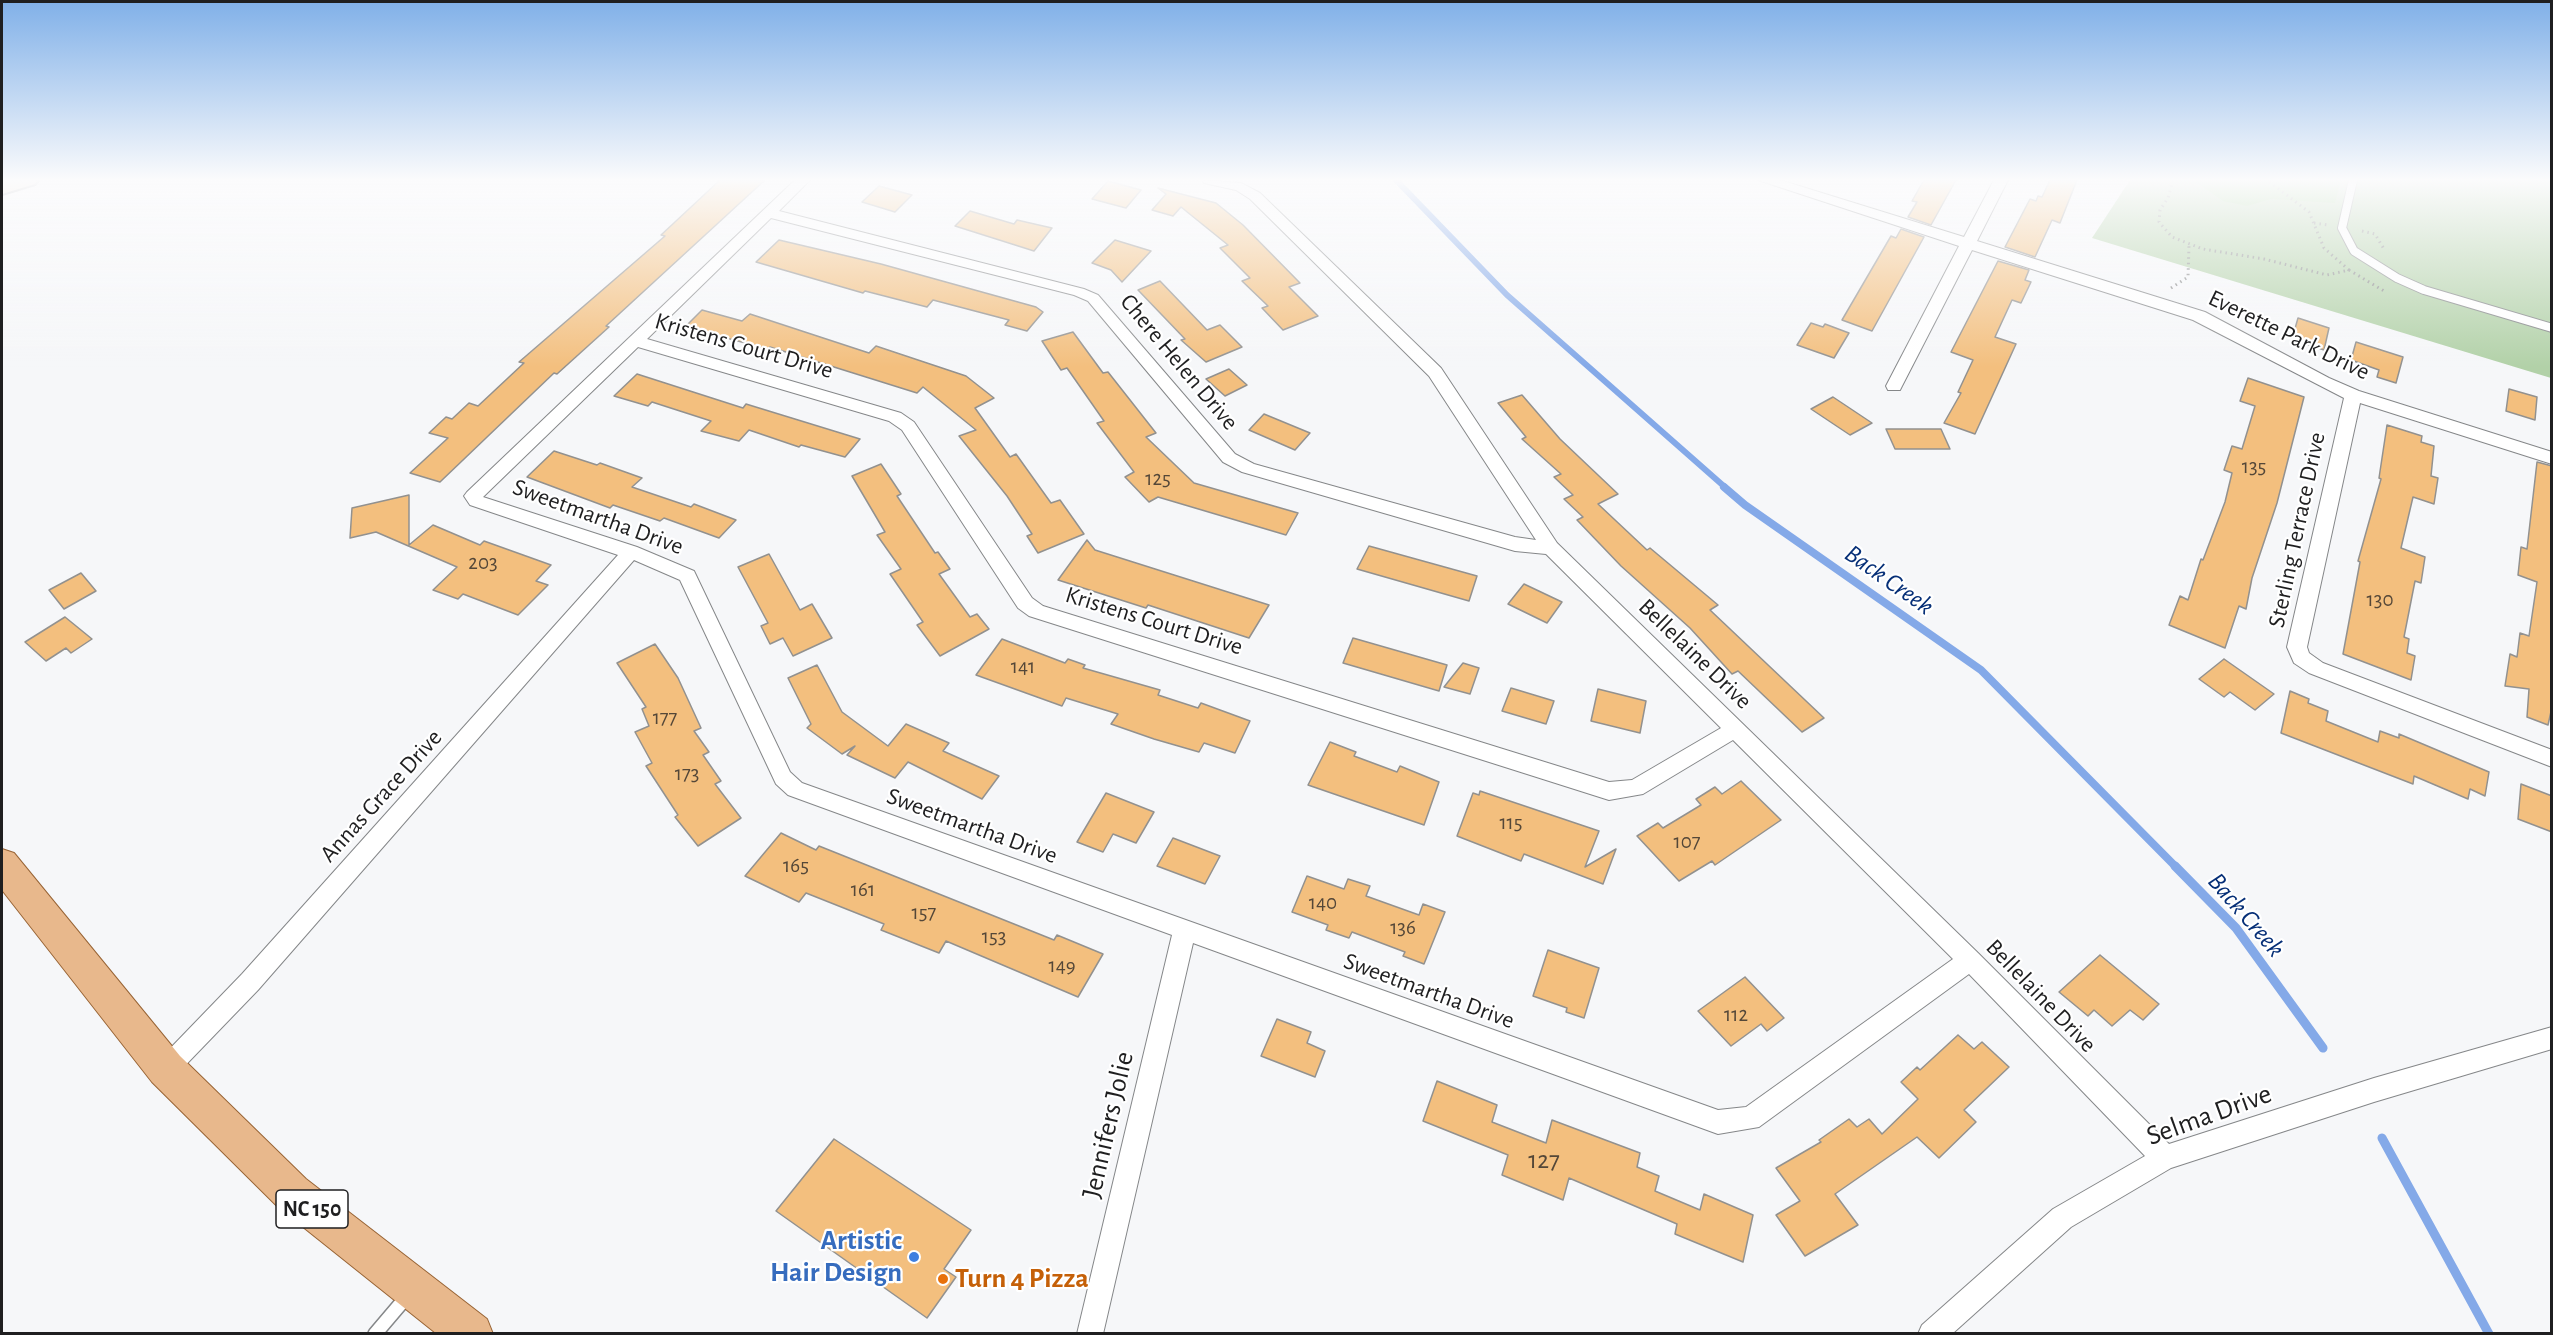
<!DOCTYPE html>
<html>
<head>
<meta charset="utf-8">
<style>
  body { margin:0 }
  #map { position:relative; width:2553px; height:1335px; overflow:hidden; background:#f6f7f9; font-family:"Alegreya Sans",sans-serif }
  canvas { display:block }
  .frame { position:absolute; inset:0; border:3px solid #1f1f20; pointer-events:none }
</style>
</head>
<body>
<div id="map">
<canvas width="2553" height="1335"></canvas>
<div class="frame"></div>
</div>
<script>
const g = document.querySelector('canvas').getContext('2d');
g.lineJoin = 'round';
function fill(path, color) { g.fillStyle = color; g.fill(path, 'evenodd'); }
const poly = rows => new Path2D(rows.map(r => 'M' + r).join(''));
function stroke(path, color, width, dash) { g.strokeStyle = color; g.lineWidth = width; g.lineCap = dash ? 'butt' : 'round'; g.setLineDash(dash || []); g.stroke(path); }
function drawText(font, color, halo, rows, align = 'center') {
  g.font = font + ' "Alegreya Sans",sans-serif'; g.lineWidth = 4.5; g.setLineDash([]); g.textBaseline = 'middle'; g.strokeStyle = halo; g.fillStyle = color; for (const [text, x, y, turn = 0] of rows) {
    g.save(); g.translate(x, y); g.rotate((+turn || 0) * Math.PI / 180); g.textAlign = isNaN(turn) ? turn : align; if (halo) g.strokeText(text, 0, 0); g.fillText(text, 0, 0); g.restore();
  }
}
const green = poly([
  [2130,180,2551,180,2551,378,2092,238]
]);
const forest = poly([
  [2193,180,2341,180,2335,203,2271,199,2247,206,2223,201]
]);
const streamFar2 = poly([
  [1396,180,1507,295,1726,488]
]);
const streamFar1 = poly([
  [1724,487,1745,505,1981,670,2176,867]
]);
const stream = poly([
  [2175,866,2236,928,2323,1048],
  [2382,1138,2489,1334]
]);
const building = poly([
  [720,180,765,180,606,326,609,327,557,374,554,373,440,482,410,473,448,438,429,433,446,417,452,419,469,403,478,406,524,363,519,362,665,236,661,235,720,180],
  [1924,180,1956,180,1931,225,1908,217,1917,202,1912,201,1924,180],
  [2050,180,2077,180,2060,223,2052,220,2035,257,2005,247,2030,199,2036,201,2038,196,2042,197,2050,180],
  [1108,181,1141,190,1126,208,1092,199,1108,181],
  [879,186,912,195,895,212,862,202,879,186],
  [1158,188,1216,203,1243,225,1300,283,1289,287,1318,316,1283,330,1262,308,1268,306,1242,281,1250,278,1220,248,1228,245,1181,207,1173,216,1152,210,1166,194,1158,188],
  [970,211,1014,224,1017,220,1052,228,1034,251,955,226,970,211],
  [1901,229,1924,237,1872,331,1842,320,1891,236,1896,238,1901,229],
  [779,240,881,264,1036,307,1043,312,1027,331,1005,325,1009,320,933,300,927,307,865,291,863,293,756,262,779,240],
  [1115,240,1151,251,1122,282,1111,270,1092,263,1115,240],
  [1998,261,2029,270,2025,280,2031,282,2021,303,2012,300,1995,337,2016,344,1975,434,1944,423,1961,393,1958,392,1973,360,1951,352,1998,261],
  [1160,281,1207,330,1220,325,1242,347,1206,362,1181,340,1185,339,1138,290,1160,281],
  [702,310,742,321,750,314,869,353,876,346,966,376,994,398,975,408,1010,457,1016,454,1051,503,1060,500,1084,534,1038,553,1027,536,1032,534,1007,496,959,436,976,430,923,387,917,393,770,347,768,349,685,327,702,310],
  [2298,318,2329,328,2324,350,2292,339,2298,318],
  [1811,323,1823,327,1825,324,1849,333,1834,358,1797,345,1811,323],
  [1073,332,1103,373,1108,372,1156,433,1146,437,1194,483,1298,513,1286,535,1158,497,1149,502,1125,477,1134,472,1097,423,1104,421,1067,368,1061,370,1042,341,1073,332],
  [2356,342,2403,357,2396,383,2377,377,2379,370,2351,360,2356,342],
  [1229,369,1247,385,1225,396,1206,379,1229,369],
  [637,374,743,408,746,404,860,439,845,457,801,445,799,447,749,430,739,441,701,431,711,421,652,402,648,406,614,396,637,374],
  [2248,378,2304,397,2277,503,2252,578,2246,609,2239,606,2225,648,2169,625,2180,596,2188,600,2201,559,2203,560,2225,502,2232,473,2224,470,2232,446,2242,449,2255,406,2240,401,2248,378],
  [2509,389,2537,397,2535,420,2506,411,2509,389],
  [1522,395,1560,439,1618,494,1598,504,1647,550,1650,548,1718,605,1710,610,1824,718,1802,732,1738,671,1732,674,1690,628,1621,566,1577,520,1583,517,1564,499,1573,495,1554,477,1561,474,1522,439,1526,437,1498,403,1522,395],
  [1833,397,1872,423,1850,435,1811,409,1833,397],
  [1264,414,1310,433,1295,450,1249,430,1264,414],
  [2387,425,2422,436,2421,442,2434,446,2431,476,2438,478,2434,504,2413,497,2401,548,2425,557,2421,583,2415,581,2404,637,2409,639,2407,653,2415,656,2411,680,2343,654,2360,562,2358,561,2381,479,2379,478,2387,425],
  [1886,429,1941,429,1950,449,1895,449,1886,429],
  [554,451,597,465,600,463,642,478,632,487,691,507,694,504,736,520,719,538,664,518,660,521,613,505,610,508,527,477,554,451],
  [2537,462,2552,466,2552,707,2548,725,2527,717,2529,689,2505,686,2510,654,2517,657,2520,633,2529,636,2537,582,2518,575,2521,547,2527,549,2537,462],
  [881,464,901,494,897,496,935,553,938,552,950,569,939,574,970,617,977,614,989,629,940,656,917,625,923,622,890,574,901,569,877,535,885,532,852,476,881,464],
  [409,495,409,545,433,525,480,545,484,541,551,565,536,581,548,585,518,615,463,594,458,599,433,590,457,567,376,532,350,538,352,508,409,495],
  [1087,540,1095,550,1269,605,1249,638,1148,605,1146,608,1058,580,1087,540],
  [1369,546,1477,576,1469,601,1357,569,1369,546],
  [769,554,800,610,812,604,832,638,793,656,783,638,770,644,761,626,768,623,738,567,769,554],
  [81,573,96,591,64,609,49,590,81,573],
  [1524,584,1562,602,1547,623,1508,604,1524,584],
  [65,617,92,639,71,653,66,648,46,661,25,642,65,617],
  [1353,638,1447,665,1439,691,1343,663,1353,638],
  [1002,639,1065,663,1068,659,1085,665,1083,668,1160,690,1158,695,1198,708,1201,703,1250,721,1235,753,1204,743,1199,752,1154,739,1111,724,1118,714,1066,698,1062,706,976,675,1002,639],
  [655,644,678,678,701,728,694,731,709,752,703,755,721,781,715,784,741,818,698,846,675,817,678,815,646,766,652,763,635,732,649,726,642,709,646,707,617,663,655,644],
  [2224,659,2274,694,2255,710,2230,692,2224,697,2199,679,2224,659],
  [1463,663,1479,668,1470,694,1444,687,1463,663],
  [817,665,842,712,888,746,906,724,949,743,943,751,999,776,982,799,908,762,895,778,847,755,855,746,842,754,807,728,811,724,788,678,817,665],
  [1511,688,1554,701,1546,724,1502,711,1511,688],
  [1598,689,1646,701,1640,733,1591,721,1598,689],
  [2290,691,2309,699,2308,703,2328,711,2326,721,2378,742,2380,731,2399,738,2399,734,2489,772,2485,796,2470,789,2468,799,2414,776,2413,784,2281,733,2290,691],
  [1330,742,1356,752,1354,756,1397,772,1400,766,1439,782,1424,825,1308,785,1330,742],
  [1741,781,1781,820,1715,865,1712,861,1679,881,1637,836,1658,823,1663,828,1701,805,1696,799,1715,787,1722,794,1741,781],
  [2521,784,2552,796,2552,832,2518,819,2521,784],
  [1480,791,1599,831,1585,867,1616,849,1603,884,1524,854,1521,861,1457,836,1473,793,1479,795,1480,791],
  [1106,793,1154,812,1136,843,1113,834,1103,852,1077,842,1106,793],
  [781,833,816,850,819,846,1054,940,1057,935,1103,954,1078,997,946,941,939,953,881,930,884,924,806,893,799,902,745,876,781,833],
  [1173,838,1220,856,1205,884,1157,866,1173,838],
  [1307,876,1344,889,1348,879,1370,886,1366,896,1419,915,1423,904,1445,912,1424,964,1403,956,1405,952,1352,932,1349,938,1326,930,1328,925,1292,912,1307,876],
  [1548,950,1599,968,1584,1018,1566,1012,1567,1008,1533,996,1548,950],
  [2100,955,2159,1004,2143,1020,2130,1010,2112,1026,2094,1010,2088,1016,2059,992,2100,955],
  [1745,977,1784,1018,1767,1031,1761,1024,1731,1046,1698,1011,1745,977],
  [1277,1019,1311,1032,1307,1043,1325,1051,1315,1077,1261,1056,1277,1019],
  [1958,1035,1974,1049,1982,1042,2009,1067,1964,1110,1976,1122,1939,1158,1917,1137,1835,1194,1858,1225,1805,1256,1776,1215,1800,1201,1776,1168,1821,1142,1819,1140,1849,1119,1857,1127,1869,1119,1882,1134,1918,1099,1901,1082,1917,1067,1920,1070,1958,1035],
  [1437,1081,1497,1105,1492,1122,1546,1143,1552,1120,1640,1153,1637,1167,1659,1176,1655,1191,1700,1210,1704,1194,1753,1215,1743,1262,1675,1234,1677,1224,1569,1178,1563,1200,1502,1175,1508,1155,1423,1121,1437,1081],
  [834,1139,971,1230,944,1269,956,1277,927,1318,776,1211,834,1139]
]);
const path = poly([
  [2173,180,2168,198,2160,210,2159,222,2172,237,2203,249,2264,259,2327,275,2349,270,2324,248,2309,212,2267,180],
  [2314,223,2328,225],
  [2362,231,2375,234,2384,249],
  [2349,270,2384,291],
  [2171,288,2188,277,2189,245]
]);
const serviceFar1 = poly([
  [2353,180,2342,228,2354,251,2397,278,2424,290,2552,328]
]);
const service = poly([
  [375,1334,409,1294]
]);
const minor = poly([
  [795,180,810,180,779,211,1084,289,1098,295,1235,454,1254,464,1515,537,1536,540,1429,376,1250,199,1236,190,1204,183,1202,180,1241,183,1260,193,1441,368,1557,543,1978,953,2169,1144,2374,1078,2552,1027,2552,1049,2374,1102,2171,1168,2071,1227,1952,1334,1918,1334,1922,1325,2053,1209,2145,1156,1969,974,1759,1127,1718,1134,1193,943,1103,1334,1077,1334,1172,935,788,795,776,784,680,580,634,560,258,990,174,1077,166,1081,158,1077,154,1069,158,1061,242,974,618,555,470,505,464,496,467,492,795,180],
  [771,218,1074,295,1088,301,1223,462,1242,472,1515,551,1546,554,1721,728,1632,780,1609,782,1043,606,1032,598,914,422,901,413,647,339,771,218],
  [638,347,889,421,902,430,1018,608,1029,616,1609,800,1643,794,1733,740,1953,959,1746,1107,1718,1110,802,783,790,772,694,571,637,547,483,497,638,347],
  [1758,180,1780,180,1964,237,1994,180,2008,180,1977,241,2205,312,2329,378,2359,391,2552,452,2552,464,2360,403,2307,647,2309,653,2323,663,2552,750,2552,767,2309,673,2294,663,2287,647,2344,398,2193,320,1972,250,1902,386,1900,390,1888,390,1886,386,1959,246,1758,180]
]);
const secondary = poly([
  [6,180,38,180,35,184,2,194,2,181,6,180]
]);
const primary = poly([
  [2,849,14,853,180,1056,306,1179,487,1319,493,1334,437,1334,278,1207,152,1082,2,890,2,849]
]);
const markers = [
  [914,1257,6,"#3f7fe0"],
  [943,1279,6,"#e8710a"]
];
const numberNames = [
  ["135",2254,467],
  ["125",1158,479],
  ["203",483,563],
  ["130",2380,600],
  ["141",1023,667],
  ["177",665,718],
  ["173",687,774],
  ["115",1511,823],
  ["107",1687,842],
  ["165",796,866],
  ["161",863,890],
  ["140",1323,903],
  ["157",924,913],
  ["136",1403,928],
  ["153",994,937],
  ["149",1062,966],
  ["112",1736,1015]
];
const shields = [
  [312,1209,72]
];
const shieldNames = [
  ["NC 150",312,1209]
];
const streetNames = [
  ["Everette Park Drive",2289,335,26],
  ["Kristens Court Drive",744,346,16],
  ["Chere Helen Drive",1179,362,50],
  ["Sweetmartha Drive",598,517,20],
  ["Sterling Terrace Drive",2297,530,-78],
  ["Kristens Court Drive",1154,621,17],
  ["Bellelaine Drive",1695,654,44],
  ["Annas Grace Drive",381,796,-48],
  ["Sweetmartha Drive",972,826,20],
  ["Sweetmartha Drive",1429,991,20],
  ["Bellelaine Drive",2041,996,46]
];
const waterNames = [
  ["Back Creek",1889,580,35],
  ["Back Creek",2246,915,49]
];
const nearNumbernames = [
  ["127",1544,1160]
];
const nearStreetnames = [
  ["Selma Drive",2209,1115,-20],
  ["Jennifers Jolie",1108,1125,-77]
];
const nearShopnames = [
  ["Artistic",902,1241],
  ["Hair Design",902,1273]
];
const nearFoodnames = [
  ["Turn 4 Pizza",955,1279]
];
fill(green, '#b2d1a8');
fill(forest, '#9fd08f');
stroke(streamFar2, '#84a9e8', 6);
stroke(streamFar1, '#84a9e8', 8);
stroke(stream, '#84a9e8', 9);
fill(building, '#f3bf7e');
stroke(building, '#92918f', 1.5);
stroke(serviceFar1, '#858789', 10);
stroke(service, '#858789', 16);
stroke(minor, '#858789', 2);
stroke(secondary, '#858789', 4);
stroke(primary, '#986435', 2);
stroke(path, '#878889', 3, [1.5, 4]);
stroke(serviceFar1, '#fff', 8);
stroke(service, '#fff', 13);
fill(minor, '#fff');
fill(secondary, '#f4dcc6');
fill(primary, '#e8b88c');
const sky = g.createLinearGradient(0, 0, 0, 367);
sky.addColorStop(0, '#80b0e8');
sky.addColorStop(0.49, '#fbfbfc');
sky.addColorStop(1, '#fbfbfc00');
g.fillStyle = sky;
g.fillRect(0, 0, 2553, 367);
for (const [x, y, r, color] of markers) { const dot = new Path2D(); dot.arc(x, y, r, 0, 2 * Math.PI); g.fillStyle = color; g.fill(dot); stroke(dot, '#fff', 2); }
drawText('21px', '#544738', null, numberNames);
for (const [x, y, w] of shields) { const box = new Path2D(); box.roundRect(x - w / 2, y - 19, w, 38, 4.5); g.fillStyle = '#fff'; g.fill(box); stroke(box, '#1f1f20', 1.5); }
drawText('bold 22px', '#1f1f20', null, shieldNames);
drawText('24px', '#1f1f20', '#fff', streetNames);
drawText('italic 26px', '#062f77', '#fff', waterNames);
drawText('26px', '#544738', null, nearNumbernames);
drawText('28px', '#1f1f20', '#fff', nearStreetnames);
drawText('bold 28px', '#366cbe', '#fff', nearShopnames, 'right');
drawText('bold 28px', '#c56008', '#fff', nearFoodnames, 'left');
</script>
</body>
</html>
